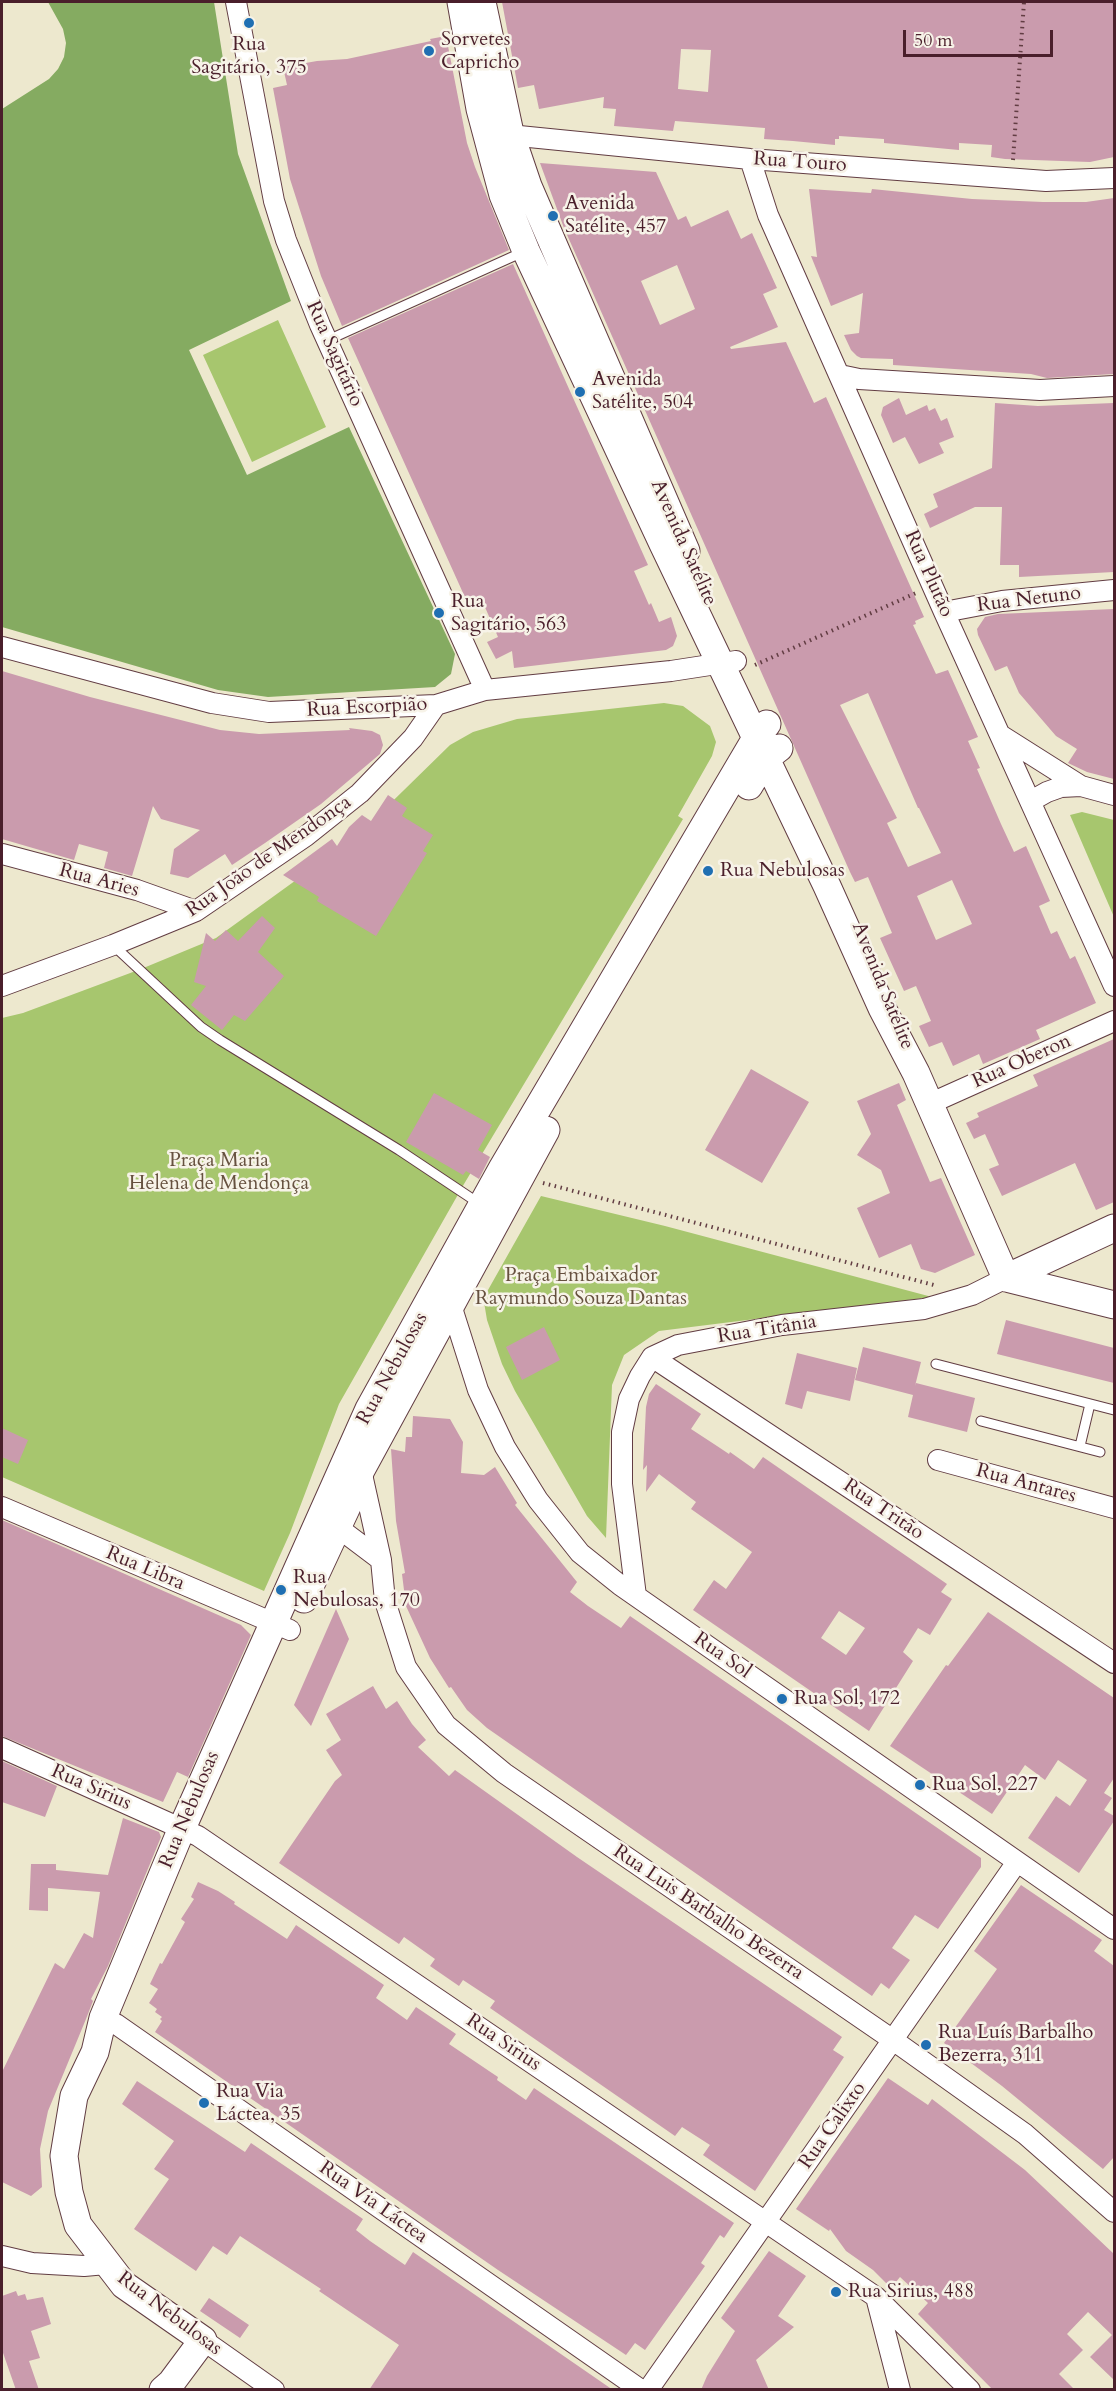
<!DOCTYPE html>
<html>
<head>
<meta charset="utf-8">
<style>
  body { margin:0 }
  #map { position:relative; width:1116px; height:2391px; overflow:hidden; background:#ede8ce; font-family:Cardo,serif }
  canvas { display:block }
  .frame { position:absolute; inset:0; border:3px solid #4a1f2b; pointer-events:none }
  .scale { position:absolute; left:903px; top:30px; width:150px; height:27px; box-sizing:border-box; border:3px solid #4a1f2b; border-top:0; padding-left:8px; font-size:18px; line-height:21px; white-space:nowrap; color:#4a1f2b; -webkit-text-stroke:4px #f7f3e8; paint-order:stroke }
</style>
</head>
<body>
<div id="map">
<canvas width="1116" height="2391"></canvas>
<div class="frame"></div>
<div class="scale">50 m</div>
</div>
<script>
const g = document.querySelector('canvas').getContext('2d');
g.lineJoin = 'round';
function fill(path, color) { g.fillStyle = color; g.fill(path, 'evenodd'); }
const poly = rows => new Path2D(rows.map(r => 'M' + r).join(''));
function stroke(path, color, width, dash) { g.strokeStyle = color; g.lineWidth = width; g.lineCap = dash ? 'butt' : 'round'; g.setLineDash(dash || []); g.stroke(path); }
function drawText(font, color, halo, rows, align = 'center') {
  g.font = font + ' Cardo,serif'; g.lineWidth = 5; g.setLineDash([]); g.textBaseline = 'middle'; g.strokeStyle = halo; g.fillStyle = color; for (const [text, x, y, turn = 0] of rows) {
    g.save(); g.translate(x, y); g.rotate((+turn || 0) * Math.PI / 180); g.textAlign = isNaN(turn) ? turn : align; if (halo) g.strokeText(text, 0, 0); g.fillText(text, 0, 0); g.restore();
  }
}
const green = poly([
  [278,320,326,427,252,462,203,355],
  [664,703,683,706,710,726,716,742,712,756,678,816,683,819,464,1184,339,1404,290,1533,264,1591,2,1477,2,1018,23,1013,141,969,216,938,357,836,450,745,473,732,517,719],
  [1082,812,1114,820,1114,917,1070,815],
  [541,1196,665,1226,932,1297,659,1331,624,1355,612,1385,606,1538,587,1516,515,1391,502,1364,487,1320,484,1302,488,1290]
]);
const forest = poly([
  [48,2,214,2,238,154,291,301,189,350,247,475,349,427,455,654,451,674,435,687,268,697,218,690,2,627,2,109,49,79,58,69,64,57,66,43,63,29]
]);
const building = poly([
  [502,2,1114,2,1114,157,1090,162,1005,159,991,157,992,145,959,143,959,150,884,143,884,139,839,136,839,139,835,139,835,145,793,141,764,139,765,128,675,121,673,131,614,126,616,109,603,108,604,97,539,109,534,85,518,88],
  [681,49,711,50,708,92,678,89],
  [446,36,467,143,475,167,509,250,342,326,321,276,290,179,273,88,287,85,283,67,317,61,347,59,431,41,430,39],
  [540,163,656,172,678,220,686,216,691,227,728,210,741,239,752,233,777,288,763,294,778,327,730,347,731,349,786,342,814,403,826,397,924,617,915,621,916,624,913,625,936,674,948,670,978,737,968,741,980,768,977,769,1001,824,1014,852,1026,846,1050,901,1039,906,1051,934,1057,931,1070,959,1075,956,1096,1003,1036,1030,1040,1039,983,1064,979,1054,953,1066,942,1042,929,1047,919,1026,931,1021,916,986,904,991,880,938,892,933,868,877,855,882,850,872,564,228],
  [677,265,695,309,660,325,641,281],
  [868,693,918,808,919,808,941,853,908,867,887,823,897,818,840,705],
  [952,880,972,924,936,940,917,896],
  [809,189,871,193,872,189,972,199,1043,202,1086,202,1114,198,1114,374,1047,378,1031,374,893,365,893,359,861,358,857,356,851,350,844,335,859,333,863,293,831,306,811,256,817,257],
  [513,264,648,565,634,571,649,605,651,603,659,622,671,617,677,636,673,646,666,650,514,668,512,651,496,659,487,642,498,637,481,598,468,604,348,338],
  [899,398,906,415,927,405,929,411,935,408,941,421,947,418,954,437,939,443,944,453,919,464,905,437,893,443,881,415,883,407],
  [995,403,1038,406,1114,403,1114,572,1019,577,1019,565,1000,565,1002,507,975,507,930,528,924,514,938,507,933,494,992,468],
  [1114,609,1114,779,1087,772,1068,763,1077,749,1056,736,1019,693,1007,666,995,671,978,635,977,629,985,617,998,614],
  [2,671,90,697,220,730,259,734,350,730,349,728,372,731,380,735,383,745,380,754,321,804,265,843,232,865,225,854,188,878,170,874,174,849,200,830,161,819,153,806,132,876,104,868,108,852,79,844,74,860,2,839],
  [388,795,407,808,402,816,433,835,423,851,427,853,376,936,317,901,319,897,283,875,332,839,337,846,349,827,362,815,371,821],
  [262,916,275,928,258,952,284,976,245,1021,234,1015,222,1030,191,1005,206,986,194,982,206,933,215,941,226,930,238,941],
  [1114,1039,1114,1202,1096,1210,1075,1163,1002,1196,989,1169,999,1165,985,1134,974,1139,966,1123,979,1117,977,1113,1038,1086,1033,1075],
  [751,1069,809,1102,762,1183,705,1150],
  [899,1083,906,1100,897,1105,930,1182,941,1178,975,1255,935,1273,921,1269,911,1244,879,1258,857,1208,890,1193,881,1170,857,1155,871,1134,857,1101],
  [434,1093,492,1125,478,1150,490,1157,479,1179,466,1171,463,1175,406,1142],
  [1006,1320,1114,1348,1114,1383,997,1354],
  [544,1327,560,1360,522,1380,506,1347],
  [863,1347,921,1362,915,1386,916,1383,975,1398,967,1432,908,1417,913,1395,855,1380],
  [797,1353,857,1368,850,1401,807,1391,802,1409,785,1404],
  [656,1384,701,1414,691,1429,717,1446,729,1454,730,1452,754,1469,763,1457,947,1584,941,1592,952,1599,930,1635,918,1628,903,1652,913,1661,869,1731,693,1610,714,1580,726,1589,752,1552,691,1509,696,1502,659,1474,646,1492,647,1465,643,1470,646,1407,649,1394],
  [839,1611,865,1628,846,1655,821,1638],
  [413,1416,450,1419,463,1442,461,1473,484,1475,495,1467,517,1503,515,1505,577,1582,570,1592,588,1606,621,1628,630,1616,981,1858,981,1867,938,1929,915,1915,892,1948,910,1960,889,1989,881,1983,872,1996,487,1728,467,1710,451,1687,449,1688,430,1658,406,1606,402,1574,405,1573,396,1521,391,1449,405,1452,406,1437,412,1437],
  [2,1428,28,1440,18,1464,2,1457],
  [2,1520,241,1625,251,1635,188,1777,177,1772,163,1802,2,1736],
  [336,1609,349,1639,311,1726,294,1705],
  [988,1612,1114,1698,1114,1778,1104,1793,1112,1798,1104,1810,1114,1816,1114,1821,1079,1873,1028,1838,1056,1796,1070,1806,1087,1780,1058,1760,1045,1780,1025,1765,992,1814,890,1746,946,1665,948,1666],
  [373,1686,386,1709,397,1701,412,1724,426,1740,418,1747,449,1776,455,1770,577,1857,842,2037,833,2050,844,2057,755,2191,703,2155,710,2145,682,2127,675,2136,490,2008,495,2001,463,1980,459,1986,430,1966,435,1959,404,1937,399,1944,279,1863,335,1781,342,1775,326,1750,341,1740,326,1714],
  [2,1761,57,1786,45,1817,2,1802],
  [123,1818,159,1832,161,1837,108,1966,91,1999,93,2001,86,2019,48,2111,40,2149,42,2187,31,2196,2,2182,2,2072,55,1963,64,1969,84,1933,93,1938,100,1892,48,1888,48,1911,29,1910,31,1864,56,1864,56,1870,108,1875],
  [198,1882,218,1891,235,1902,234,1904,287,1939,296,1925,384,1985,376,1998,407,2020,416,2007,456,2034,449,2044,489,2071,498,2077,497,2080,526,2100,534,2088,734,2223,724,2238,720,2235,701,2263,705,2266,645,2350,635,2343,626,2355,498,2270,155,2032,162,2021,160,2019,162,2017,155,2012,157,2009,149,2003,158,1989,150,1984,160,1963,162,1964,185,1922,181,1919,194,1899,191,1897],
  [1021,1885,1102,1940,1094,1951,1114,1966,1114,2157,1103,2169,1002,2086,944,2043,997,1969,974,1951],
  [888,2078,928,2105,932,2099,1025,2170,1114,2254,1114,2380,1090,2357,1112,2335,1088,2312,1067,2334,1083,2350,1059,2374,1075,2390,993,2390,918,2314,928,2303,900,2277,891,2288,873,2270,846,2251,830,2229,829,2231,796,2209],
  [137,2081,245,2152,251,2143,363,2219,356,2230,370,2241,405,2265,413,2252,613,2390,369,2390,399,2345,319,2291,321,2289,240,2236,227,2255,213,2246,196,2271,134,2229,169,2179,154,2169,174,2141,122,2104],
  [769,2251,806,2276,778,2316,794,2327,756,2360,769,2390,701,2390,707,2376,735,2331,721,2318],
  [16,2291,18,2296,25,2294,27,2300,43,2297,51,2324,31,2331,40,2358,29,2361,39,2390,16,2390,2,2350,2,2296],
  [209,2298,249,2325,240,2338,200,2311]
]);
const path = poly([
  [1013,160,1024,2],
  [755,665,916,593],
  [543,1183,934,1285]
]);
const lane = poly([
  [328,340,523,252],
  [113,945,201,1027,220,1040,399,1150,480,1204],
  [936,1364,1114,1410],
  [981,1421,1100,1452],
  [1080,1446,1090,1404]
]);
const street = poly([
  [236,2,274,201,286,240,320,325,485,690],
  [499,134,750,159,1046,181,1114,178],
  [750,159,768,215,944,612,1114,986],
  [840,375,859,379,1040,390,1114,386],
  [944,612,1002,601,1114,590],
  [2,647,212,703,269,712,436,705,485,690,671,671,736,661],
  [1002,736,1081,786,1114,795],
  [1031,801,1047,792,1061,787,1081,786],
  [2,854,137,890,196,911],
  [2,986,113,945,196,911,306,836,360,793,413,738,436,705],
  [929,1104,1114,1021],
  [446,1302,451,1305,478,1390,505,1447,538,1500,580,1553,620,1585,1114,1929],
  [652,1357,1114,1663],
  [938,1460,1114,1508],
  [361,1470,381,1560,385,1601,406,1667,446,1725,504,1773,893,2040,1025,2134,1114,2212],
  [2,1507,290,1630],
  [328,1520,381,1560],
  [636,1596,622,1484,622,1432,629,1399,640,1376,652,1357,678,1345,782,1325,924,1309,972,1295,1006,1278],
  [2,1748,198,1836,876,2297,970,2390],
  [103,2018,116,2024,641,2390],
  [2,2256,32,2263,84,2266,106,2264],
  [876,2297,900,2390],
  [203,2340,274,2390],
  [648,2390,1017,1862]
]);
const secondary = poly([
  [461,2,480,109,503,195,526,251,663,544,827,886,882,1008,916,1073,1006,1278],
  [482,2,510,133,528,186,686,551],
  [749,786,766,758,779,748],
  [1006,1278,1114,1228],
  [1006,1278,1114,1305],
  [304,1599,351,1498,361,1470,546,1130],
  [163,2390,171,2383,203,2340,124,2285,78,2225,69,2192,64,2156,74,2096,95,2052,103,2018,182,1828,369,1409,503,1167,756,738,767,724]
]);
const markers = [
  [249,23,6,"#1f6fb2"],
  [429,51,6,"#1f6fb2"],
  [553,216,6,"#1f6fb2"],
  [580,392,6,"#1f6fb2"],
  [439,613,6,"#1f6fb2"],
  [708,871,6,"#1f6fb2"],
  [281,1590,6,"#1f6fb2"],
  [782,1699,6,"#1f6fb2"],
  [920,1785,6,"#1f6fb2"],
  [926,2045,6,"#1f6fb2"],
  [204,2103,6,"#1f6fb2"],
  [836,2292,6,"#1f6fb2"]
];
const poiNames = [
  ["Sorvetes",441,40],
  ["Capricho",441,63],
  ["Rua",249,45,"center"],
  ["Sagitário, 375",249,68,"center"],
  ["Avenida",565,204],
  ["Satélite, 457",565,227],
  ["Avenida",592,380],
  ["Satélite, 504",592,403],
  ["Rua",451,602],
  ["Sagitário, 563",451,625],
  ["Rua Nebulosas",720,871],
  ["Rua",293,1578],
  ["Nebulosas, 170",293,1601],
  ["Rua Sol, 172",794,1699],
  ["Rua Sol, 227",932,1785],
  ["Rua Luís Barbalho",938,2033],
  ["Bezerra, 311",938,2056],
  ["Rua Via",216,2092],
  ["Láctea, 35",216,2115],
  ["Rua Sirius, 488",848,2292]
];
const streetNames = [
  ["Rua Touro",800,163,4],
  ["Rua Sagitário",334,354,66],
  ["Avenida Satélite",683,543,66],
  ["Rua Plutão",928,574,66],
  ["Rua Netuno",1029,600,-7],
  ["Rua Escorpião",367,708,-3],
  ["Rua João de Mendonça",269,857,-35],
  ["Rua Aries",99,881,15],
  ["Avenida Satélite",882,986,68],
  ["Rua Oberon",1022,1062,-24],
  ["Rua Titânia",767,1330,-9],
  ["Rua Nebulosas",393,1369,-61],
  ["Rua Antares",1026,1484,15],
  ["Rua Tritão",883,1510,34],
  ["Rua Libra",145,1569,23],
  ["Rua Sol",722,1656,35],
  ["Rua Sirius",91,1788,24],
  ["Rua Nebulosas",190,1810,-67],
  ["Rua Luis Barbalho Bezerra",708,1913,34],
  ["Rua Sirius",503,2043,34],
  ["Rua Calixto",833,2126,-55],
  ["Rua Via Láctea",373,2203,35],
  ["Rua Nebulosas",169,2314,37]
];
const parkNames = [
  ["Praça Maria",219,1161],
  ["Helena de Mendonça",219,1184],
  ["Praça Embaixador",581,1276],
  ["Raymundo Souza Dantas",581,1299]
];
fill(green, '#a7c66e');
fill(forest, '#85ab61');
fill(building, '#ca9bad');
stroke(lane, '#623d43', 11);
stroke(street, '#623d43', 22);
stroke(secondary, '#623d43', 29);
stroke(path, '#623d43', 4, [1.5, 4.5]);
stroke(lane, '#fff', 9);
stroke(street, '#fff', 20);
stroke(secondary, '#fff', 27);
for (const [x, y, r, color] of markers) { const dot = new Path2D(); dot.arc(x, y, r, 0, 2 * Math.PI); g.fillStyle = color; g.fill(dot); stroke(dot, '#f7f3e8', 2); }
drawText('20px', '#4a1f2b', '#f7f3e8', poiNames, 'left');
drawText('20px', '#4a1f2b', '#f7f3e8', streetNames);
drawText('20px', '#66513f', '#f7f3e8', parkNames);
</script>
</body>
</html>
